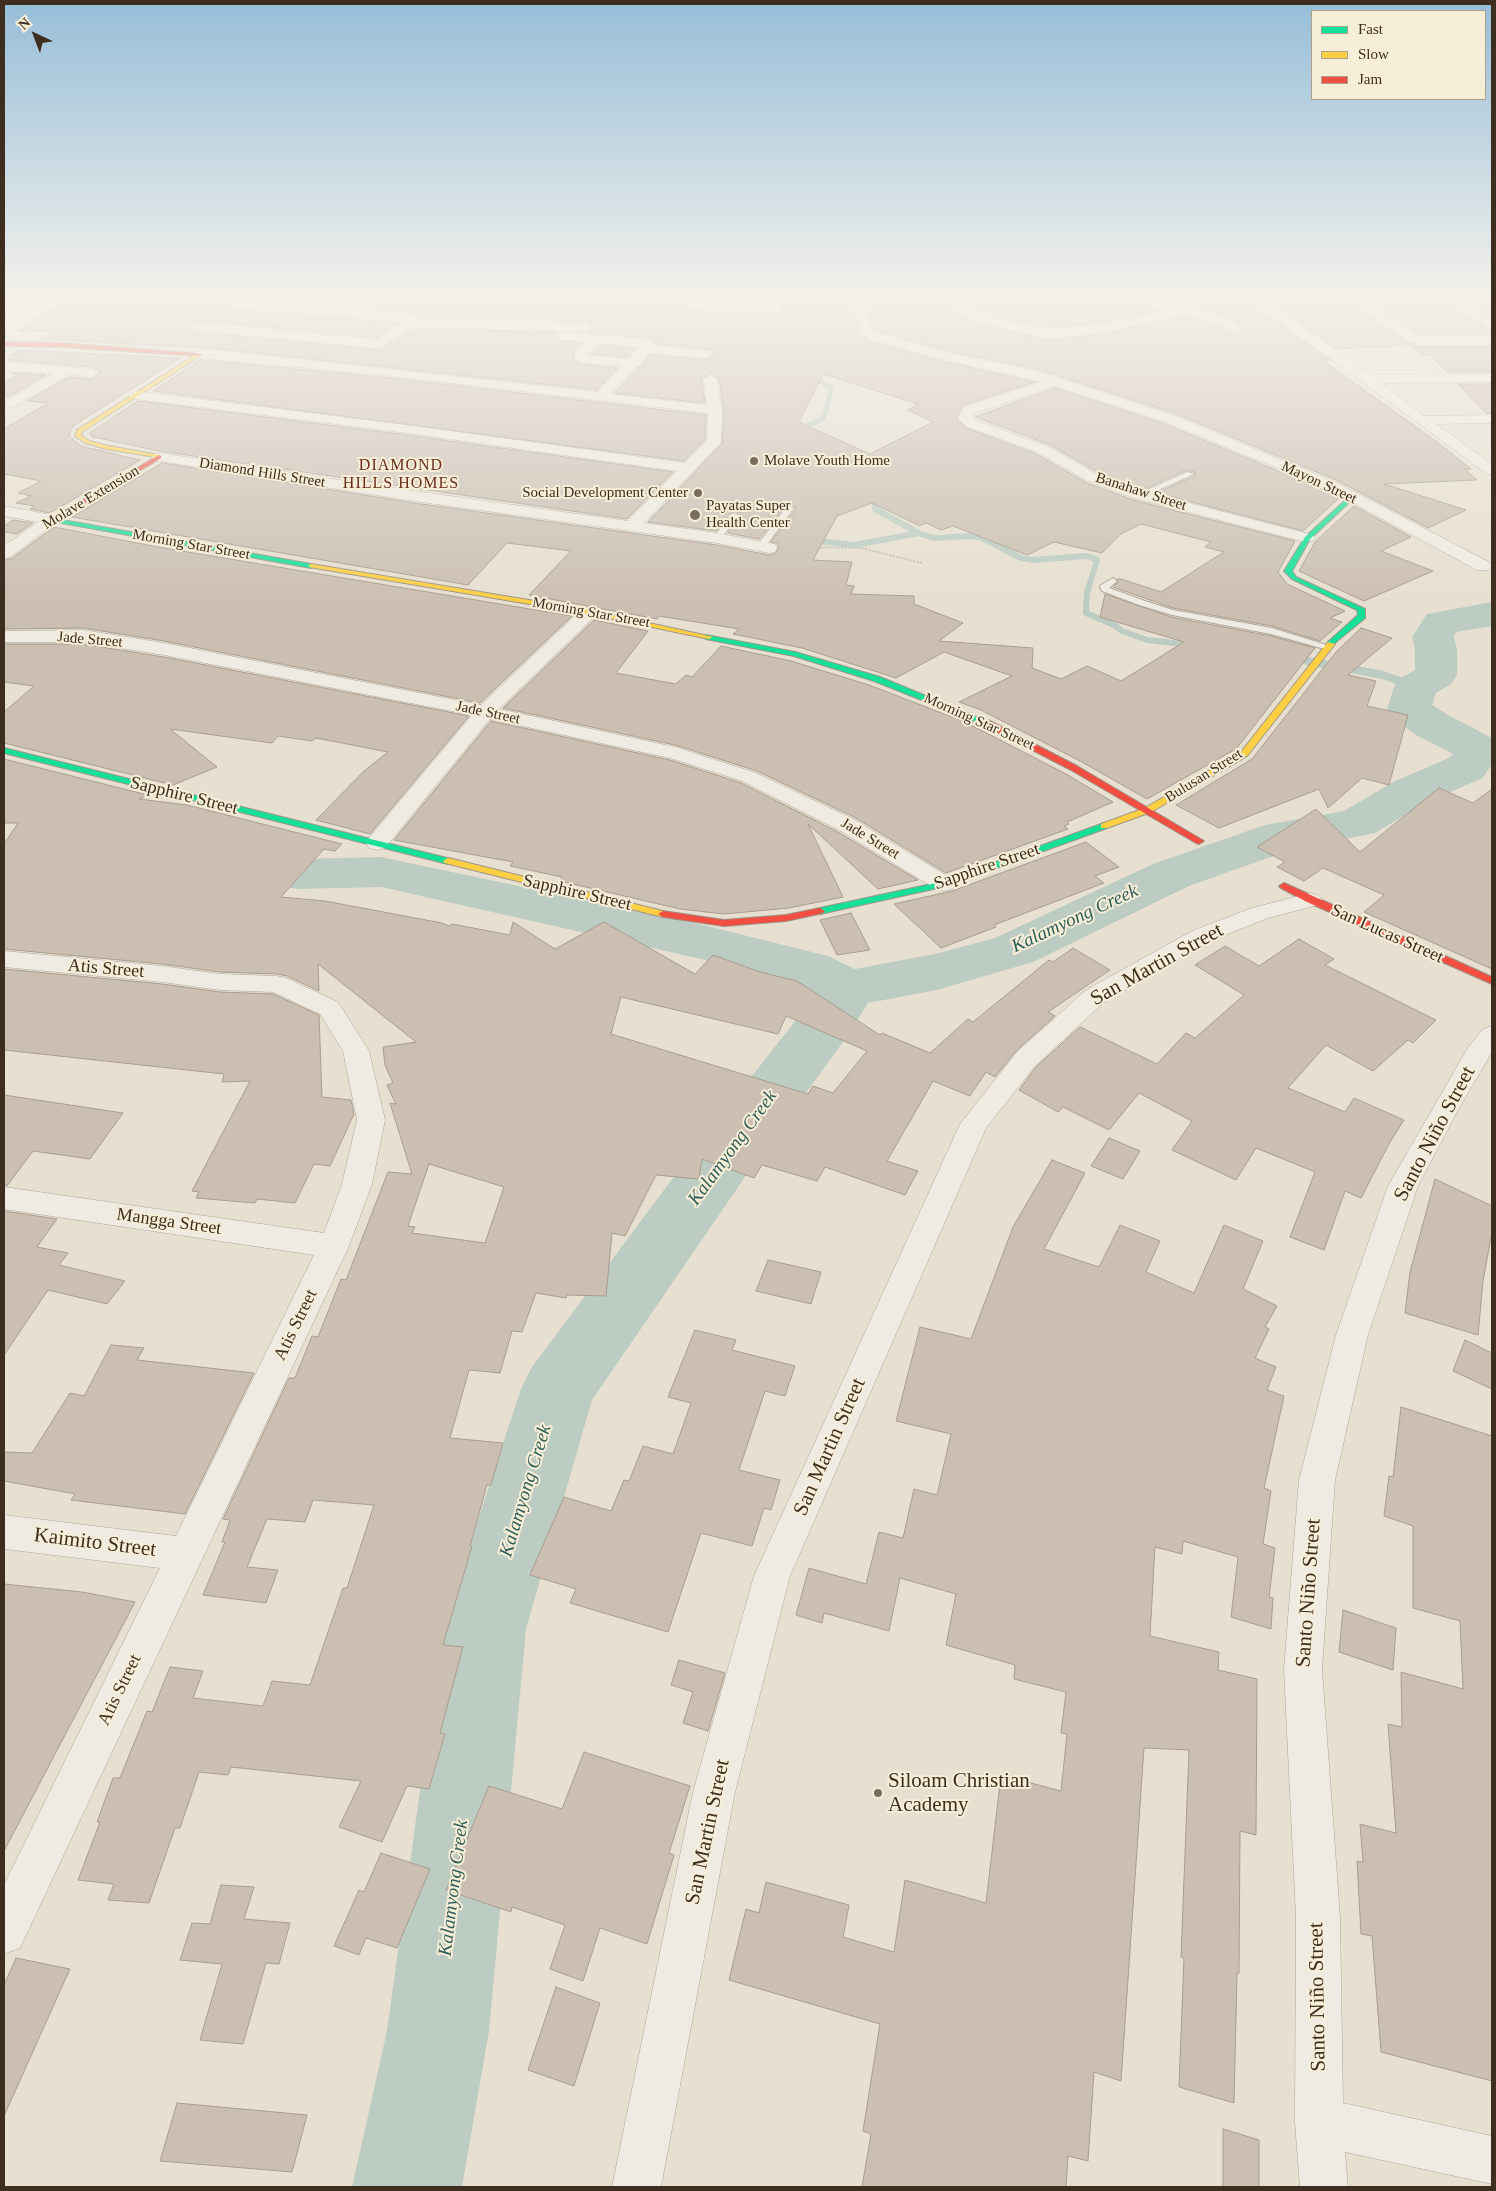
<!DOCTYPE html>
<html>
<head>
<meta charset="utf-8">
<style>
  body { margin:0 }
  #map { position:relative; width:1496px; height:2191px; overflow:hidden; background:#e7e0d1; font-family:"Times New Roman",serif }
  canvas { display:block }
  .frame { position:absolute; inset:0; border:5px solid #3d2e20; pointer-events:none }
  .legend { position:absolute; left:1311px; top:10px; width:175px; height:90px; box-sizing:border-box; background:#f7eed8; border:1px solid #ada18e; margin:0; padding:6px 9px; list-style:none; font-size:15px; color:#3d2e20 }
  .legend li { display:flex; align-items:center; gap:10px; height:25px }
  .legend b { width:25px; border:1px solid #ada18e }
  .north { position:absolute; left:10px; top:10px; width:50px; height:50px; -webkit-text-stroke:4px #f7eed8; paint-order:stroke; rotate:317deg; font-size:14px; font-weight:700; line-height:20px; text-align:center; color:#3d2e20 }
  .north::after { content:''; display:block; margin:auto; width:18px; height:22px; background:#3d2e20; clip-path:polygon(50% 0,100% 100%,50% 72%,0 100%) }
</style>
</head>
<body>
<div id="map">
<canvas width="1496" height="2191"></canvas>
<div class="frame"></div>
<ul class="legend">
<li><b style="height:6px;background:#16e098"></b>Fast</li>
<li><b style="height:6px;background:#ffcf43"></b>Slow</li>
<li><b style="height:6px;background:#f24e42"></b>Jam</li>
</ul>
<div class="north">N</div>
</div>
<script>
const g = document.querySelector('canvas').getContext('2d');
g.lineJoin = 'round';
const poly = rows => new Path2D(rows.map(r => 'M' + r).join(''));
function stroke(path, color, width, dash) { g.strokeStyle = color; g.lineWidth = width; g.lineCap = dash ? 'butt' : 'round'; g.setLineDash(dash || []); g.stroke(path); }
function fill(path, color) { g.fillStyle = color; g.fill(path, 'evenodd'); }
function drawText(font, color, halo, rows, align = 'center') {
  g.font = font + ' "Times New Roman",serif'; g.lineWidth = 4; g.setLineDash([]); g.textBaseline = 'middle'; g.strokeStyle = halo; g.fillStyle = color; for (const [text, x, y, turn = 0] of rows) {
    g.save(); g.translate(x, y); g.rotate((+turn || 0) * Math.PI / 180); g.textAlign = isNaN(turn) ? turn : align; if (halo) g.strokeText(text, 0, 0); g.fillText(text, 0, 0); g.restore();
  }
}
const streamFar2 = poly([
  [669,298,723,305,758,303,767,324],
  [796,430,823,419,832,388,809,375]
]);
const streamFar1 = poly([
  [875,492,875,509,919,533,933,538,971,536,982,538,1021,558,1033,560,1086,556,1093,558,1097,560,1087,593,1086,613,1114,625,1122,631,1147,640,1192,645],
  [810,540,855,545,919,533],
  [1292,657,1312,662]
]);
const stream = poly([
  [1307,661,1383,675,1416,687]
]);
const river = poly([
  [1492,602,1492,626,1456,632,1454,637,1457,649,1457,675,1451,684,1436,693,1432,705,1448,715,1492,738,1492,764,1483,778,1429,801,1375,833,1293,849,1189,886,1033,962,937,990,868,1003,848,1035,745,1177,592,1400,526,1629,489,2031,462,2187,352,2187,387,2031,442,1629,521,1389,532,1367,699,1143,816,995,789,982,701,959,381,887,299,889,250,883,218,882,200,878,192,867,200,856,218,852,250,853,299,859,381,857,703,925,828,956,855,969,935,954,995,938,1153,864,1265,825,1344,811,1395,781,1449,758,1453,754,1416,735,1393,718,1387,709,1394,687,1401,678,1415,670,1415,649,1412,637,1427,614,1492,602]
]);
const building = poly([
  [70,298,657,298,655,301,687,304,684,308,782,313,780,298,848,298,860,334,869,341,941,361,1034,382,963,405,956,418,966,428,1036,454,1087,483,1133,500,1295,541,1278,572,1287,584,1345,611,1330,618,1342,622,1320,641,1272,626,1173,608,1113,587,1118,582,1117,579,1121,579,1161,592,1224,552,1205,547,1211,542,1141,524,1121,534,1102,553,1054,542,1027,555,953,526,941,530,926,523,920,526,872,503,837,516,813,560,852,562,846,585,854,586,851,594,914,596,914,604,963,623,939,641,1033,648,1032,668,1061,679,1087,666,1121,681,1184,642,1100,617,1105,594,1171,617,1271,636,1315,648,1236,749,1147,799,1082,762,981,710,959,702,1012,676,944,652,896,678,802,648,733,634,739,629,659,616,657,619,529,595,571,551,507,543,468,585,72,517,162,463,414,503,717,545,769,555,775,554,779,547,777,543,771,542,796,509,795,506,786,505,759,539,728,533,740,516,740,513,733,511,716,531,648,522,722,443,724,410,719,379,711,373,701,378,705,403,615,393,637,368,641,367,649,355,706,360,714,355,711,349,656,344,653,339,649,338,587,332,593,326,585,321,421,317,407,312,237,298,233,299,229,303,233,309,400,323,377,338,196,320,188,325,196,332,379,350,413,330,419,329,558,332,556,337,560,341,582,343,573,353,575,362,585,365,618,368,597,390,223,349,40,339,52,332,18,331,70,298],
  [823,374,918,404,908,410,933,422,870,454,799,422,823,374],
  [864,298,1128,298,1132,302,1162,310,1097,323,1047,328,1006,319,956,302,947,308,950,313,997,329,1047,340,1097,335,1186,316,1237,334,1244,328,1231,317,1159,298,1244,298,1329,360,1322,360,1437,442,1471,469,1465,469,1477,480,1384,484,1466,510,1428,528,1336,480,1174,413,1034,368,948,351,874,330,864,298],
  [1263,298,1343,298,1409,344,1421,347,1492,347,1492,372,1447,372,1430,355,1421,355,1410,345,1337,349,1263,298],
  [1362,298,1437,298,1492,332,1492,335,1418,334,1362,298],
  [1457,298,1492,298,1492,319,1457,298],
  [600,345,635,349,628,357,591,354,600,345],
  [19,350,180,358,73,426,69,436,81,446,140,460,50,513,30,509,35,506,16,503,31,496,18,493,41,481,4,474,4,429,48,403,27,401,69,377,92,379,101,372,92,367,8,360,18,355,10,355,19,350],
  [200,360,391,378,706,415,705,440,684,461,153,391,200,360],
  [11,373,12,373,46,375,10,396,4,396,4,383,19,374,11,373],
  [1458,384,1492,384,1492,413,1486,413,1458,384],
  [1055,388,1162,423,1324,490,1339,498,1303,531,1157,493,1195,476,1195,472,1186,470,1144,489,1099,473,1048,444,975,417,1055,388],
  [138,401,414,436,673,472,627,519,159,451,93,437,89,433,138,401],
  [1354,506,1411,537,1381,551,1433,571,1364,601,1301,572,1299,571,1315,542,1354,506],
  [13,520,33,523,17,534,4,532,4,526,13,520],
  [54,527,158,547,572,616,480,703,164,641,83,628,4,629,4,560,11,559,54,527],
  [594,620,648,631,616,673,676,684,686,675,692,677,721,646,791,661,869,685,965,722,1066,774,1113,802,1067,822,1069,824,1064,826,1068,829,946,873,854,817,757,771,675,745,503,708,594,620],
  [1361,628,1392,638,1348,675,1376,681,1367,706,1408,715,1389,785,1362,778,1328,808,1319,789,1219,828,1176,805,1252,759,1336,652,1361,628],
  [4,644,83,644,164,657,469,716,370,834,316,820,364,771,388,752,316,738,312,741,278,736,272,743,170,729,217,767,173,785,4,743,4,712,34,686,4,682,4,644],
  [491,721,670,760,741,783,836,831,918,880,878,889,808,824,843,897,789,908,724,914,680,909,560,881,562,877,510,866,513,862,394,840,491,721],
  [4,759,148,795,139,799,187,805,342,844,335,851,324,849,281,897,325,901,442,923,449,926,452,924,510,935,513,922,555,949,604,922,695,974,713,955,760,972,797,981,880,1035,882,1033,930,1053,968,1019,973,1022,1049,960,1053,962,1073,948,1110,970,1048,1012,1055,1016,1016,1051,995,1077,986,1072,970,1096,933,1081,887,1161,918,1171,905,1195,825,1167,817,1181,762,1165,754,1178,702,1159,699,1179,656,1175,625,1236,612,1233,606,1296,567,1295,566,1298,536,1293,522,1332,512,1331,500,1373,469,1370,450,1438,503,1443,491,1485,487,1485,470,1546,472,1546,443,1645,463,1647,440,1733,445,1734,429,1789,407,1786,382,1842,339,1827,361,1781,231,1767,228,1775,199,1772,180,1828,175,1828,149,1903,108,1900,114,1884,78,1880,100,1822,97,1822,113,1778,120,1778,147,1711,152,1712,170,1667,203,1671,193,1698,263,1706,272,1681,310,1685,343,1588,347,1588,374,1505,313,1500,305,1522,267,1519,247,1567,278,1570,266,1603,203,1595,225,1542,222,1542,230,1520,223,1519,289,1378,295,1378,312,1336,318,1337,341,1279,346,1280,388,1172,412,1174,390,1103,396,1104,387,1085,393,1083,385,1065,383,1047,416,1042,318,964,319,991,287,976,277,974,220,972,162,964,4,949,4,844,18,823,4,823,4,759],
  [621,997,778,1034,786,1016,867,1051,833,1093,813,1086,808,1094,611,1034,621,997],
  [429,1164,504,1187,485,1243,412,1233,415,1227,408,1226,429,1164],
  [1439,788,1473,803,1492,789,1492,969,1364,912,1384,895,1323,868,1304,881,1277,867,1285,862,1257,847,1316,809,1360,852,1439,788],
  [1086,842,1119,867,1095,876,1104,883,994,925,996,927,941,948,894,904,952,891,1086,842],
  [851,913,870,950,837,955,820,920,851,913],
  [1299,939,1334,959,1325,965,1436,1020,1413,1043,1408,1040,1373,1071,1326,1045,1288,1088,1345,1112,1354,1098,1404,1120,1390,1142,1361,1198,1345,1191,1324,1250,1290,1237,1315,1172,1256,1148,1236,1180,1172,1150,1192,1121,1139,1093,1109,1130,1063,1107,1058,1112,1019,1090,1036,1067,1080,1027,1157,1064,1186,1033,1195,1038,1244,995,1195,965,1225,946,1259,966,1299,939],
  [4,969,162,984,220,992,273,994,319,1015,322,1097,351,1100,354,1114,330,1166,314,1164,295,1203,257,1199,255,1203,196,1198,199,1192,192,1191,250,1081,222,1082,224,1074,4,1050,4,969],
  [4,1095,123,1113,90,1159,33,1151,7,1186,4,1185,4,1095],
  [1109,1138,1140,1151,1123,1179,1091,1166,1109,1138],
  [1052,1160,1085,1173,1044,1249,1099,1267,1120,1225,1160,1241,1146,1272,1194,1293,1224,1225,1263,1241,1243,1289,1277,1306,1265,1327,1269,1329,1255,1358,1276,1367,1267,1390,1284,1396,1264,1488,1271,1491,1263,1544,1275,1548,1269,1597,1273,1598,1271,1629,1231,1617,1238,1557,1183,1541,1182,1554,1155,1547,1150,1636,1219,1652,1218,1670,1257,1679,1256,1835,1240,1831,1239,1973,1237,1973,1234,2103,1179,2087,1184,1958,1181,1957,1189,1750,1144,1748,1121,2081,1094,2072,1088,2161,1068,2156,1066,2187,862,2187,871,2134,863,2131,880,2024,729,1980,746,1909,759,1913,766,1882,849,1905,843,1937,894,1952,905,1880,986,1903,1001,1775,1061,1791,1067,1734,1061,1733,1066,1692,1014,1679,1015,1665,946,1645,956,1594,900,1578,889,1631,824,1613,822,1623,796,1615,809,1568,866,1584,879,1532,903,1538,914,1489,937,1495,951,1434,896,1421,920,1327,971,1339,1013,1227,1052,1160],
  [1435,1179,1492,1206,1492,1232,1483,1281,1478,1335,1405,1313,1410,1272,1435,1179],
  [4,1211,57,1219,37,1247,68,1253,59,1265,125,1281,107,1304,48,1290,4,1355,4,1211],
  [768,1260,821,1272,811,1304,756,1291,768,1260],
  [695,1330,736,1340,732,1350,795,1366,785,1396,765,1391,739,1470,780,1480,771,1510,764,1508,752,1546,701,1533,668,1632,570,1603,576,1589,530,1575,564,1497,611,1511,624,1480,629,1481,643,1446,673,1454,691,1403,668,1397,695,1330],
  [1465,1340,1492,1353,1492,1389,1453,1371,1465,1340],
  [111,1345,144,1348,137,1360,254,1373,185,1514,71,1500,75,1494,4,1481,4,1452,32,1453,70,1393,84,1396,111,1345],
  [1401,1407,1492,1436,1492,2081,1381,2052,1372,1936,1361,1934,1357,1861,1363,1862,1360,1824,1396,1833,1388,1724,1402,1727,1401,1672,1463,1689,1460,1621,1413,1608,1413,1526,1384,1516,1389,1476,1393,1477,1401,1407],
  [4,1584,82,1592,135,1602,4,1851,4,1584],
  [1343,1610,1396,1628,1393,1670,1339,1652,1343,1610],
  [679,1660,725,1673,708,1731,683,1723,693,1692,671,1685,679,1660],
  [584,1752,690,1786,669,1853,674,1855,647,1944,600,1928,583,1981,550,1969,565,1925,512,1907,511,1912,446,1890,489,1786,562,1809,584,1752],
  [381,1853,430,1869,397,1948,366,1938,359,1955,334,1946,359,1890,364,1892,381,1853],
  [221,1885,254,1887,244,1919,290,1923,279,1964,266,1963,243,2044,200,2040,222,1964,180,1960,192,1923,210,1924,221,1885],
  [16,1958,70,1969,4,2116,4,1985,16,1958],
  [556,1987,600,2003,574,2086,528,2070,556,1987],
  [177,2103,307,2115,292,2172,160,2161,177,2103],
  [1223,2129,1259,2140,1259,2187,1223,2187,1223,2129]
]);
const pathFar1 = poly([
  [602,315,623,298]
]);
const path = poly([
  [792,547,861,548,922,563]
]);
const lane = poly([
  [1187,472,1194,474,1143,497,1136,495,1187,472],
  [787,506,794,508,765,547,759,547,759,543,787,506],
  [732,513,739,515,720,540,714,540,713,538,732,513],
  [1113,578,1117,581,1109,588,1145,601,1173,610,1272,628,1333,647,1328,650,1271,634,1172,615,1139,605,1102,591,1100,587,1101,585,1113,578]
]);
const street = poly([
  [850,298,862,298,873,331,878,333,948,353,1033,370,1173,415,1335,482,1489,562,1492,566,1489,570,1477,570,1325,488,1163,421,1055,386,975,413,972,417,977,421,1047,446,1098,475,1146,492,1313,535,1315,538,1313,541,1301,541,1134,498,1088,481,1037,452,967,427,958,418,964,407,1041,382,941,359,870,339,862,333,850,298],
  [1130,298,1151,298,1190,307,1230,319,1242,328,1236,332,1232,331,1222,325,1186,314,1097,333,1047,338,998,327,951,311,949,308,955,304,1005,321,1047,330,1097,325,1170,310,1132,300,1130,298],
  [1246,298,1260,298,1371,375,1492,374,1492,382,1381,383,1424,416,1492,415,1492,423,1436,424,1492,464,1492,475,1487,474,1363,382,1246,298],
  [1345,298,1359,298,1417,336,1492,337,1492,345,1421,345,1409,342,1345,298],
  [1439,298,1453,298,1492,321,1492,330,1439,298],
  [237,300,407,314,421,319,585,323,591,327,585,331,419,327,412,328,379,348,196,330,190,326,196,322,377,340,406,322,233,307,231,304,233,301,237,300],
  [564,332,649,340,653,341,654,346,711,351,712,354,706,358,648,353,639,366,636,366,611,394,707,405,703,379,710,375,717,379,722,410,721,442,644,523,717,533,769,543,775,544,777,548,775,552,769,553,717,543,414,501,159,461,154,460,152,457,154,454,159,453,414,491,628,521,677,471,414,434,135,399,128,395,135,391,414,426,685,463,707,441,708,413,391,376,200,358,194,354,200,350,223,351,598,392,622,366,585,363,576,360,574,354,586,342,560,339,558,336,560,333,564,332],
  [599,343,639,347,629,359,587,355,599,343],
  [4,362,92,369,99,373,92,377,69,375,11,408,4,404,6,401,52,374,4,370,4,362],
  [4,506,52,515,58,517,60,520,10,557,4,558,4,546,38,522,4,516,4,506],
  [589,607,595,608,598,612,595,616,499,709,675,747,756,773,853,819,952,879,956,884,952,889,944,891,936,889,837,829,742,781,670,758,490,719,385,848,377,850,369,848,366,843,369,838,472,715,164,655,83,642,4,642,4,631,83,630,164,643,481,705,583,608,589,607],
  [1310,893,1318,895,1322,900,1318,905,1268,918,1210,941,1104,1002,1035,1066,986,1128,790,1576,735,1792,661,2187,612,2187,693,1792,754,1576,960,1124,1017,1052,1086,990,1192,931,1252,908,1310,893],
  [4,951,162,966,220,974,277,976,286,978,338,1002,369,1051,385,1120,372,1184,349,1246,20,1948,4,1954,4,1885,160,1568,4,1549,4,1515,176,1536,314,1255,4,1209,4,1187,324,1233,342,1184,357,1120,343,1051,320,1014,273,992,220,990,162,982,4,967,4,951],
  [1492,1026,1492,1052,1458,1110,1418,1186,1368,1335,1335,1480,1322,1669,1340,1917,1343,2103,1492,2136,1492,2184,1345,2152,1348,2187,1300,2187,1295,2122,1296,1917,1284,1669,1299,1480,1336,1335,1388,1186,1469,1046,1483,1029,1492,1026]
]);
const fast = poly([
  [1350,496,1355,497,1310,539,1292,571,1296,577,1365,609,1365,618,1331,646,1327,644,1328,642,1358,615,1357,610,1292,579,1284,571,1305,537,1350,496],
  [52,518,311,564,314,566,311,568,50,521,49,520,52,518],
  [706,635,795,652,880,677,989,722,982,724,874,681,794,656,706,639,706,635],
  [4,748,451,859,453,861,448,864,4,753,4,748],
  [1104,823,1109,826,1107,828,947,886,820,914,815,911,820,908,941,882,1104,823]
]);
const slow = poly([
  [198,353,203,354,82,432,81,435,89,441,109,446,159,455,161,456,161,458,106,449,85,443,75,436,77,430,198,353],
  [311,564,589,610,713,637,709,639,589,614,309,567,309,565,311,564],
  [1328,642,1335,644,1247,756,1151,812,1107,828,1101,828,1101,824,1145,808,1241,752,1328,642],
  [448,858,663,911,668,914,663,917,445,863,443,861,448,858]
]);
const jam = poly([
  [4,342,61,343,203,354,200,356,61,347,4,346,4,342],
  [159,455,161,456,161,458,54,521,49,520,159,455],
  [982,720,988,720,1077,766,1204,841,1199,844,1196,843,1071,770,982,724,982,720],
  [1284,883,1492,977,1492,984,1307,902,1281,888,1279,886,1284,883],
  [820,908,825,911,823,913,786,921,724,926,663,917,658,914,663,911,724,920,786,915,820,908]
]);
const markers = [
  [754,461,5,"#786c5e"],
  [698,493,5,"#786c5e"],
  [695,515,6,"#786c5e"],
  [878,1793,5,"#786c5e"]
];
const farPoinames = [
  ["Molave Youth Home",764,461],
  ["Social Development Center",688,493,"right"],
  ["Payatas Super",706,506],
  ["Health Center",706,523]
];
const farStreetnames = [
  ["Diamond Hills Street",262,473,9],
  ["Mayon Street",1319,483,25],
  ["Banahaw Street",1141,492,18],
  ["Molave Extension",91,498,-31],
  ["Morning Star Street",191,545,10],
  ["Morning Star Street",591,613,10],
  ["Jade Street",90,640,5],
  ["Jade Street",488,713,12],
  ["Morning Star Street",979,722,24],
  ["Bulusan Street",1204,776,-32],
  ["Jade Street",870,839,31]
];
const farNeighbourhoodnames = [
  ["DIAMOND",401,466],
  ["HILLS HOMES",401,484]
];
const streetNames = [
  ["Sapphire Street",184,796,14],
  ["Sapphire Street",987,867,-19],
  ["Sapphire Street",577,893,13],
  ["San Lucas Street",1387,934,24],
  ["Atis Street",106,969,5],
  ["Mangga Street",169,1222,8],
  ["Atis Street",296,1325,-64],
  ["Atis Street",120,1690,-64]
];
const waterNames = [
  ["Kalamyong Creek",1075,919,-25],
  ["Kalamyong Creek",733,1148,-54],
  ["Kalamyong Creek",526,1491,-73],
  ["Kalamyong Creek",454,1888,-83]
];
const nearStreetnames = [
  ["San Martin Street",1157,965,-29],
  ["Santo Niño Street",1435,1134,-62],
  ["San Martin Street",830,1447,-66],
  ["Kaimito Street",95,1543,7],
  ["Santo Niño Street",1309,1593,-86],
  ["San Martin Street",708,1832,-78],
  ["Santo Niño Street",1318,1997,-91]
];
const nearPoinames = [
  ["Siloam Christian",888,1781],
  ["Academy",888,1805]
];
stroke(streamFar2, '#bcccc2', 5);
stroke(streamFar1, '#bcccc2', 6);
stroke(stream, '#bcccc2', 8);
fill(river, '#bcccc2');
fill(building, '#cbbfb2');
stroke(building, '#a89c90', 1);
stroke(lane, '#ada599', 2);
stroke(street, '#ada599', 1);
stroke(fast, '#9c958a', 2);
stroke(slow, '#9c958a', 2);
stroke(jam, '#9c958a', 2);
stroke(pathFar1, '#c8c2b9', 1, [2, 1]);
stroke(path, '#c8c2b9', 2, [2.5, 1]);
fill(lane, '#efebe3');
fill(street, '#efebe3');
fill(fast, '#16e098');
fill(slow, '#ffcf43');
fill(jam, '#f24e42');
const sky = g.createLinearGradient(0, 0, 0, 605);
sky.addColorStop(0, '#96bed9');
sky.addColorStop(0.49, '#f4f1ea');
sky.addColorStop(1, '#f4f1ea00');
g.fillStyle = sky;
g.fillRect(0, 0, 1496, 605);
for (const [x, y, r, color] of markers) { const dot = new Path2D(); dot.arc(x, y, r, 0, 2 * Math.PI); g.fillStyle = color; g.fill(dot); stroke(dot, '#f7eed8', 2); }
drawText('15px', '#3d2e20', '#f7eed8', farPoinames, 'left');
drawText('15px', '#3d2e20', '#f7eed8', farStreetnames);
g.letterSpacing = '1px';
drawText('16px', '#6b2e1e', '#f7eed8', farNeighbourhoodnames);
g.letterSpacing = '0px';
drawText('18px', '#3d2e20', '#f7eed8', streetNames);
drawText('italic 19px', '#2f5d5a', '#f7eed8', waterNames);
drawText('21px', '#3d2e20', '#f7eed8', nearStreetnames);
drawText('21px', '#3d2e20', '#f7eed8', nearPoinames, 'left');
</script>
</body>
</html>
